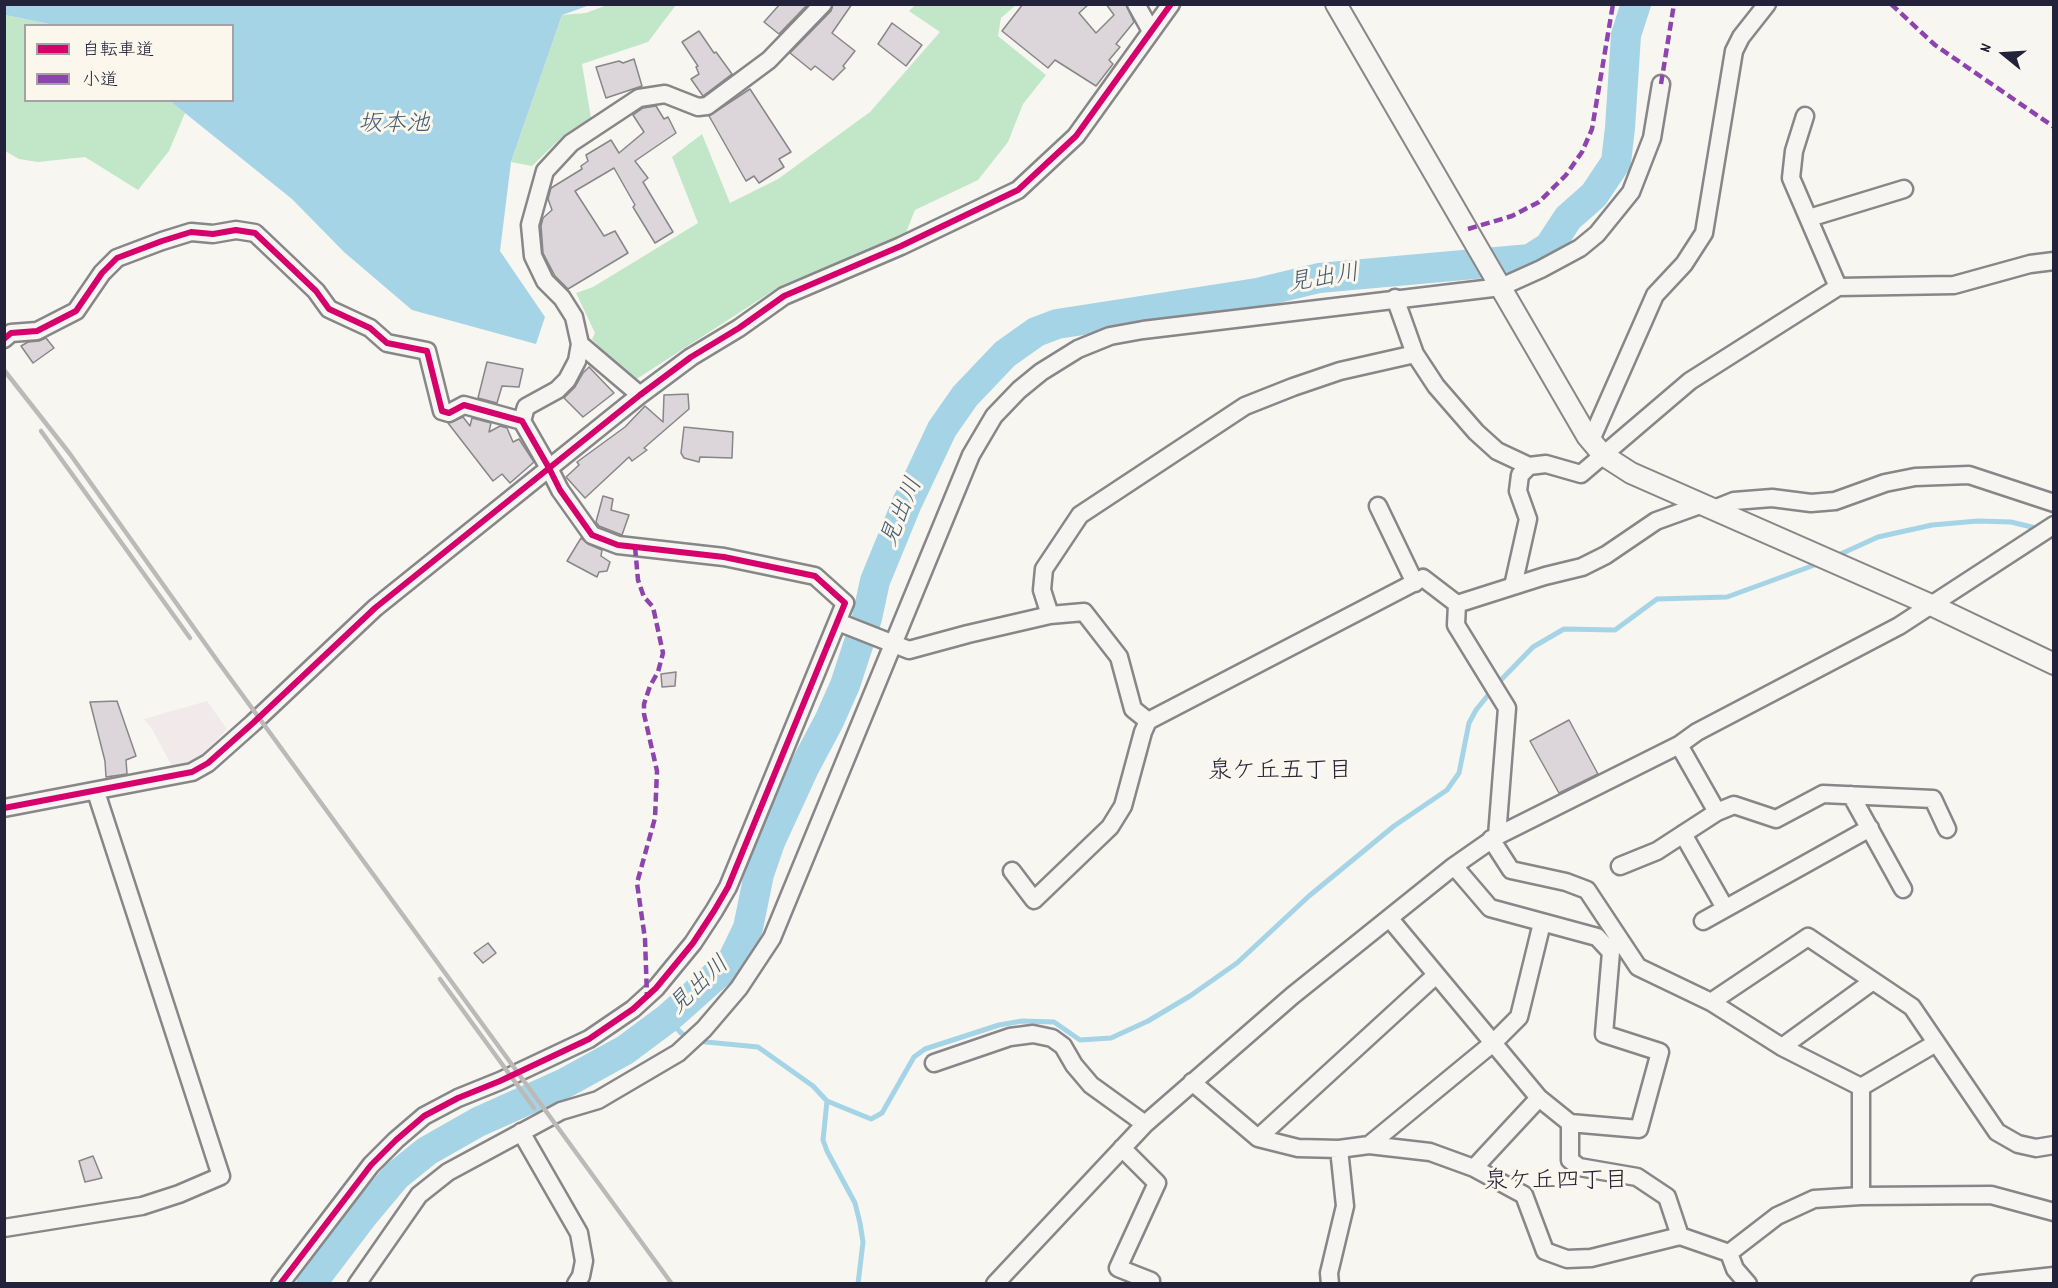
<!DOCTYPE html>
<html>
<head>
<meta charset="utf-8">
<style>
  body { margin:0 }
  #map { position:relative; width:2058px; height:1288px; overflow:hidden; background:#f8f6f0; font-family:Dekko,"Klee One",sans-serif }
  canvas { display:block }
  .frame { position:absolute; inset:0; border:6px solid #22223b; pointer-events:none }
  .legend { position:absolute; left:24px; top:24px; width:210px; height:78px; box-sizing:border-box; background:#fbf7ec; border:2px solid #a4a2a5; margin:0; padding:8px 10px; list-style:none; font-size:18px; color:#22223b }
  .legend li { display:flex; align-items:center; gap:12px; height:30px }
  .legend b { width:30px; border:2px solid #a4a2a5 }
  .north { position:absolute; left:1974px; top:24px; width:60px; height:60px; -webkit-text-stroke:4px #fbf7ec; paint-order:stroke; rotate:288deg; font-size:16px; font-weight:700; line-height:24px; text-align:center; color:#22223b }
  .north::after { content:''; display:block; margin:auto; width:21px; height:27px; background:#22223b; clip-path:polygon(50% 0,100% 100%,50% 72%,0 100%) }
</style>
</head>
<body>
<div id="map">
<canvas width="2058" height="1288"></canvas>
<div class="frame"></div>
<ul class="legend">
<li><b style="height:8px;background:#d6006c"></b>自転車道</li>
<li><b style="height:8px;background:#8e44ad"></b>小道</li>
</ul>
<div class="north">N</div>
</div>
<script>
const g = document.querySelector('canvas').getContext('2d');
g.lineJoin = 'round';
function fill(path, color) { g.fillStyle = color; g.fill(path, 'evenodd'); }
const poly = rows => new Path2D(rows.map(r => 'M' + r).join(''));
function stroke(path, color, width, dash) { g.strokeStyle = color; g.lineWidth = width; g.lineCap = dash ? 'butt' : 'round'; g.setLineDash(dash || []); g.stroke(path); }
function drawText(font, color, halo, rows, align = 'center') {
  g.font = font + ' Dekko,"Klee One",sans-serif'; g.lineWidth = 6; g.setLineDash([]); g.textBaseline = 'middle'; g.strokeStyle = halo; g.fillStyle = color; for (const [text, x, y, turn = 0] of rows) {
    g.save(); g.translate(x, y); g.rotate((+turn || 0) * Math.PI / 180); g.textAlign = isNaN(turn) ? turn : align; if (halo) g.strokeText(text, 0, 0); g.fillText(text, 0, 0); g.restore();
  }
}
const built = poly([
  [207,701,227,729,201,757,173,768,152,729,144,719]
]);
const green = poly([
  [607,5,676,5,648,42,582,64,591,118,563,136,532,166,511,162,562,15,586,13],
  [915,5,1016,5,1001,18,998,36,1046,75,1023,104,1008,142,978,180,915,210,905,235,782,285,632,382,592,339,595,333,576,293,593,287,698,223,672,157,702,134,730,203,778,179,870,112,940,32,909,11],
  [5,15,54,25,26,26,26,100,170,101,185,113,169,151,138,190,85,157,38,162,19,159,5,151]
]);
const water = poly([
  [5,4,590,5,562,15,511,162,500,251,545,317,536,344,412,310,344,252,292,199,170,101,232,100,232,26,54,25,5,15]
]);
const stream = poly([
  [1834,557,1878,537,1932,525,1978,521,2011,522,2040,529],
  [668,1018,681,1033,696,1041,758,1047,813,1086,827,1101,871,1119,882,1113,914,1057,925,1049,999,1025,1022,1021,1054,1022,1080,1040,1111,1038,1148,1021,1190,996,1237,963,1309,896,1394,826,1447,790,1459,773,1469,723,1476,710,1497,684,1533,647,1564,629,1615,630,1657,599,1727,597,1820,563],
  [827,1101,823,1140,827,1151,855,1203,860,1223,863,1242,858,1284]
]);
const river = poly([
  [311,1284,365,1213,396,1176,427,1151,478,1122,565,1083,625,1050,668,1018,732,961,748,928,759,874,770,842,804,768,829,721,845,685,867,618,875,581,907,503,942,429,965,396,1005,354,1036,332,1057,324,1257,293,1319,278,1530,259,1549,247,1568,218,1594,195,1616,162,1620,128,1626,35,1636,4]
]);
const building = poly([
  [780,4,808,4,779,34,764,22,780,4],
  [833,4,852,4,832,33,855,51,843,66,845,68,833,80,815,66,811,70,790,53,831,11,833,4],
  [1023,4,1089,4,1079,13,1096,33,1114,15,1106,4,1126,4,1134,22,1116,44,1120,47,1109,60,1113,64,1096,86,1055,60,1048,68,1002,31,1023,4],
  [892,23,922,45,906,66,878,44,892,23],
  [699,31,714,53,716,52,732,74,703,96,691,79,699,74,696,67,698,66,682,42,699,31],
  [634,59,642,86,606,98,596,67,619,61,623,63,634,59],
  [750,89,791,152,779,159,784,167,759,183,754,176,746,181,709,116,750,89],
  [656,106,664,119,668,117,676,133,635,161,648,178,643,182,673,232,655,243,633,207,635,205,614,168,575,191,604,236,615,231,628,253,568,289,555,276,543,253,541,226,543,218,552,210,548,199,551,188,582,169,581,166,588,161,586,155,611,140,619,153,644,132,633,115,643,108,656,106],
  [46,338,54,348,33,363,21,346,28,342,39,341,46,338],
  [487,362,523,369,519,387,502,386,497,403,478,398,487,362],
  [589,367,614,393,583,417,564,398,575,387,583,373,589,367],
  [688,394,689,409,644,448,647,450,632,461,629,457,585,498,566,477,579,465,577,462,625,427,645,406,663,422,664,395,688,394],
  [463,417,470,426,472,418,491,423,489,432,500,426,507,428,513,442,519,439,534,462,510,483,502,474,493,481,448,423,463,417],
  [684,427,733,432,732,458,700,457,699,462,684,458,681,453,684,427],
  [603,496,613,499,611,510,629,515,622,535,599,526,596,522,603,496],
  [581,538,588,544,602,550,601,556,610,562,607,571,599,572,597,577,567,561,581,538],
  [676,672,675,686,662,687,661,674,676,672],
  [117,701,136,756,126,760,127,774,106,777,105,761,90,702,117,701],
  [1569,720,1598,774,1559,793,1530,741,1569,720],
  [488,943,496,953,483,963,474,953,488,943],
  [93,1156,102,1178,85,1182,79,1161,93,1156]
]);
const minor = poly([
  [1136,4,1151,31],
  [1805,116,1794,151,1791,178,1838,287],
  [1809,218,1904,189],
  [1395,298,1415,354,1436,386,1476,432,1497,451,1529,466],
  [4,339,11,333,37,331,76,311,102,273,117,258,162,241,191,232,213,234,236,230,255,233,316,291,329,309,370,328,387,343,427,351,442,411,449,413,464,405,522,421,549,468,560,490,592,535,618,545,724,557,815,576,845,603,728,887,714,911,693,943,656,988,633,1009,589,1039,500,1081,458,1098,424,1116,396,1140,371,1165,280,1284],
  [580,344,640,395],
  [522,421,526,407,557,390,567,380,577,361,580,344,574,317,562,298,545,281,533,256,530,225,545,171,571,143,639,98,665,94,698,107,707,106,769,60,823,4],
  [1591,440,1655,295,1684,264,1704,233,1734,51,1741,37,1767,4],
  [1378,506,1415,583],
  [1714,509,1734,501,1772,498,1811,503,1835,501,1885,483,1915,477,1969,475,2054,503],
  [1513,586,1528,519,1518,491,1520,475,1529,466,1546,464,1581,474,1690,381,1838,287,1954,285,2030,264,2054,261],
  [1457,604,1545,576,1582,567,1606,555,1656,521,1703,504],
  [1050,615,1042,590,1044,569,1080,515,1245,406,1293,387,1340,371,1415,354],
  [838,622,909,650,968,634,1050,615,1084,612,1119,657,1133,709,1148,721],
  [1679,745,1717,812],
  [1851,795,1903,889],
  [4,808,192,772,208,763,253,723,375,608,640,395,691,357,739,328,784,296,901,246,1018,190,1076,136,1171,4],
  [1683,834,1725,908],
  [1491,839,1511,870,1566,882,1587,890,1638,967,1711,1002,1782,1047,1861,1087],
  [1620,866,1657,851,1717,812,1734,805,1776,819,1823,794,1933,799,1947,829],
  [1012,871,1034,900,1110,827,1123,806,1143,732,1148,721,1423,578,1457,604,1456,625,1507,708,1497,836],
  [1390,919,1539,1098,1570,1123,1639,1129,1660,1052,1604,1034,1611,952,1597,937,1490,908,1454,866],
  [1703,921,1870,828],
  [1711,1002,1808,937,1912,1007,1997,1132,2018,1144,2036,1148,2054,1145],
  [1782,1047,1873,981],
  [934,1063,1010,1037,1033,1034,1052,1038,1063,1046,1074,1065,1091,1085,1145,1124],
  [1192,1082,1258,1138,1298,1148,1339,1149,1369,1145,1430,1152,1474,1168,1524,1195,1545,1251,1567,1259,1591,1258,1680,1236,1729,1253,1777,1216,1814,1199,1861,1196,1991,1195,2054,1212],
  [1570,1123,1570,1160,1579,1167,1637,1177,1667,1197,1680,1236],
  [521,1132,579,1233,584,1261,581,1276,576,1284],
  [1258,1138,1436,975],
  [1369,1145,1493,1043,1519,1017,1542,923],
  [1122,1148,1157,1183,1118,1268,1151,1281],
  [1474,1168,1539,1098],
  [1861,1196,1861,1087,1936,1043],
  [4,1228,142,1206,179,1194,221,1176,96,792],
  [1729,1253,1735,1269,1748,1284],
  [357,1284,419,1195,448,1172,561,1111,598,1100,678,1053,704,1029,739,988,772,938,971,455,994,416,1019,390,1041,372,1078,349,1110,336,1143,330,1501,287,1541,269,1580,248,1597,234,1631,192,1652,138,1661,84],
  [995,1284,1145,1124,1292,996,1454,866,1497,836,1679,745,1697,732,1899,626,2054,525],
  [1330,1284,1329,1273,1345,1206,1339,1149],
  [1980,1284,2054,1276]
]);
const tertiary = poly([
  [1336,4,1587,436,1603,455,1631,473,1931,605,2054,664]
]);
const rail = poly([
  [4,370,70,454,219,663,672,1284],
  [41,431,190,638],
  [440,979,534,1108]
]);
const quiet = poly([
  [1891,4,1935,45,2054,127],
  [1661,84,1674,4],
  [1468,229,1512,216,1539,202,1566,175,1582,152,1592,129,1613,4],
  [635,547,638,580,644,597,653,607,663,653,658,672,650,686,644,704,644,714,657,771,655,818,637,883,645,939,647,996]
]);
const cycleway = poly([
  [4,339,11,333,37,331,76,311,102,273,117,258,162,241,191,232,213,234,236,230,255,233,316,291,329,309,370,328,387,343,427,351,442,411,449,413,464,405,522,421,549,468,560,490,592,535,618,545,724,557,815,576,845,603,728,887,714,911,693,943,656,988,633,1009,589,1039,500,1081,458,1098,424,1116,396,1140,371,1165,280,1284],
  [4,808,192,772,208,763,253,723,375,608,640,395,691,357,739,328,784,296,901,246,1018,190,1076,136,1171,4]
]);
const waterNames = [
  ["坂本池",394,127],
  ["見出川",1324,281,-9],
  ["見出川",904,513,-67],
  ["見出川",701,987,-43]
];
const neighbourhoodNames = [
  ["泉ケ丘五丁目",1280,774],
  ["泉ケ丘四丁目",1556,1184]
];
fill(built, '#f2eaea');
fill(green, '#c2e7c8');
fill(water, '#a5d4e6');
stroke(stream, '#a5d4e6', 5);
stroke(river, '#a5d4e6', 30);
fill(building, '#dcd5da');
stroke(building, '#878688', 1.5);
stroke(minor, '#878688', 21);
stroke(tertiary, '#878688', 24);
stroke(minor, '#f6f5f1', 16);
stroke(tertiary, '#f6f5f1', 20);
stroke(rail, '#bcbab9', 4.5);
stroke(quiet, '#8e44ad', 4.5, [9, 4.5]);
stroke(cycleway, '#d6006c', 6);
drawText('italic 24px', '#435b75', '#fbf7ec', waterNames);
drawText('24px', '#22223b', '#fbf7ec', neighbourhoodNames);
</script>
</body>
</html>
